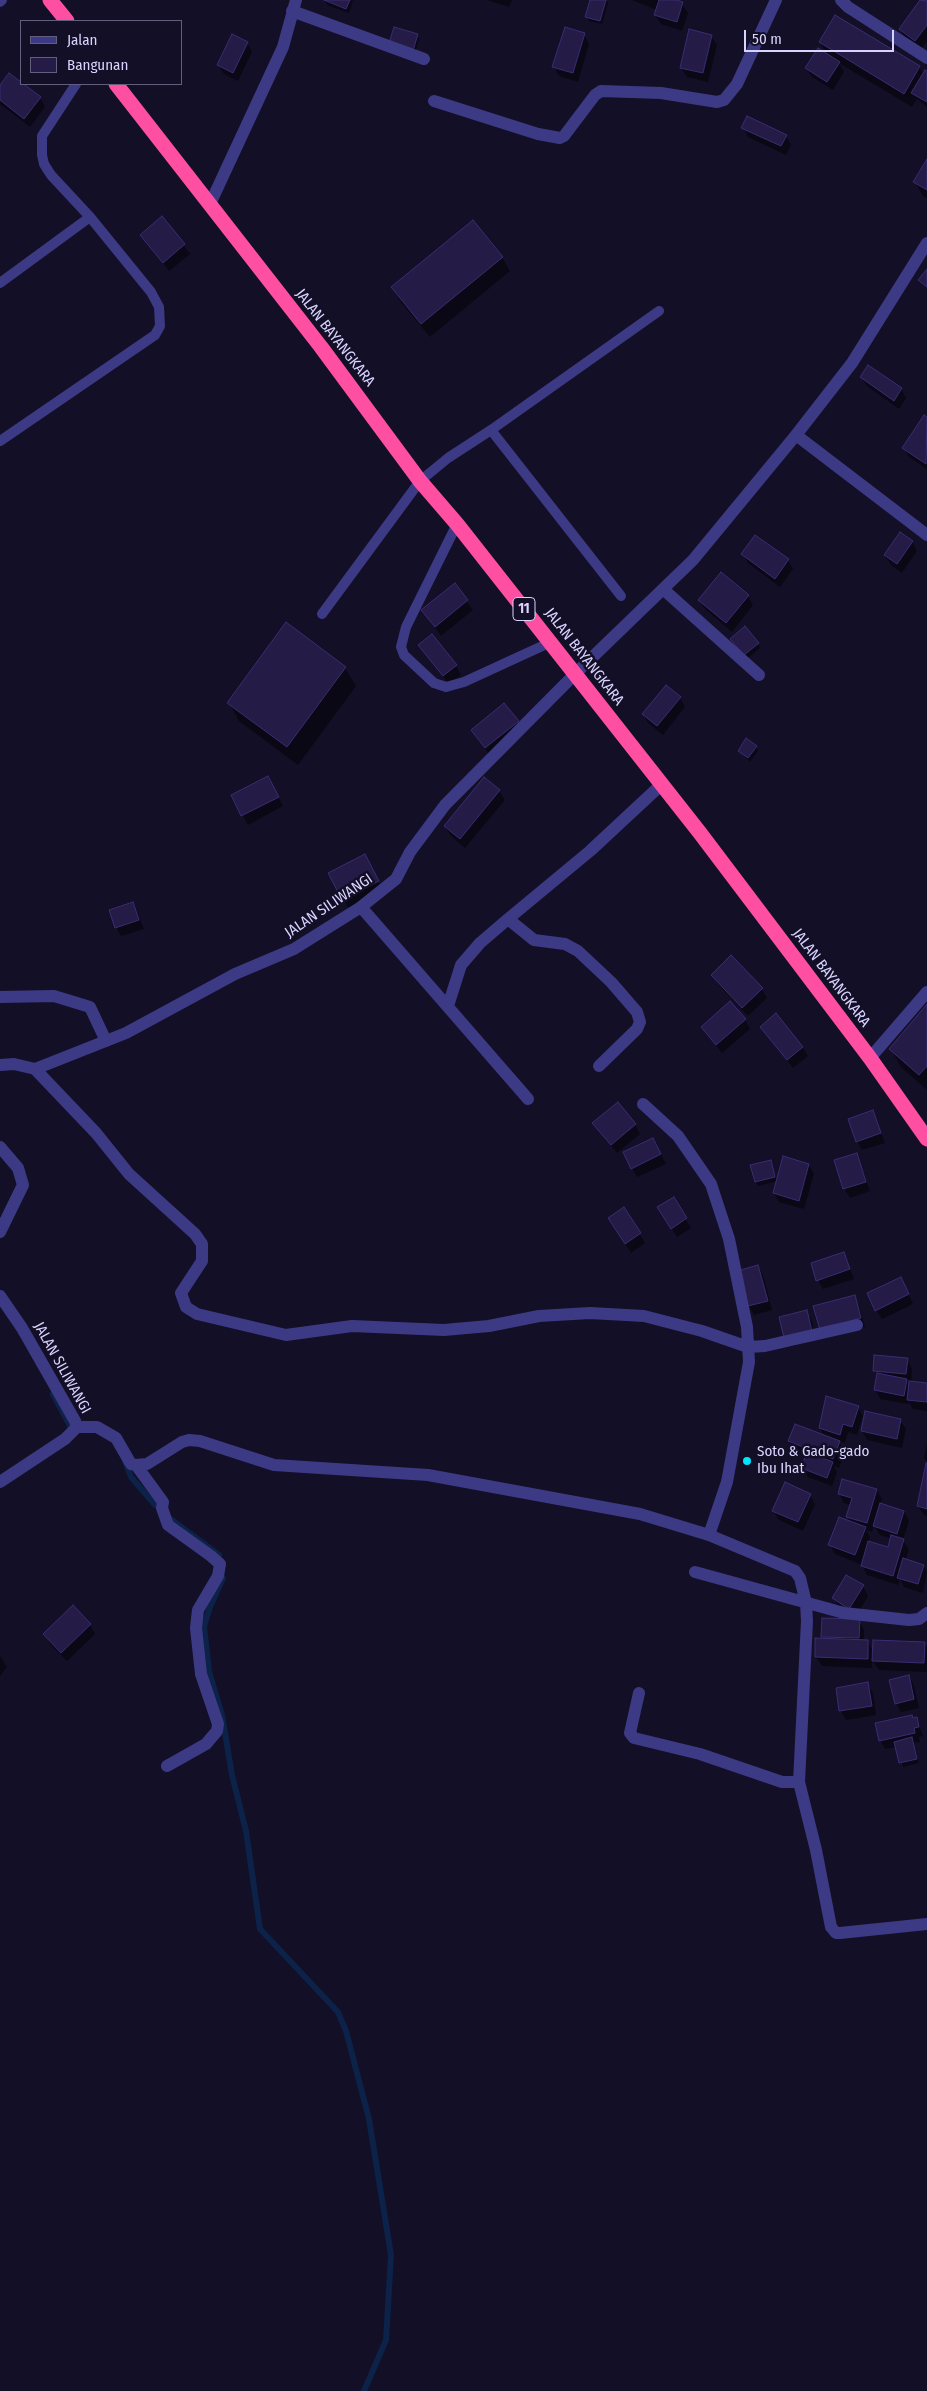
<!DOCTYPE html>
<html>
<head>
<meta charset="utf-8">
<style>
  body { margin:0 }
  #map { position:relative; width:927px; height:2391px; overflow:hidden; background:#130f26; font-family:"Fira Sans Condensed",sans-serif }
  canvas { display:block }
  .legend { position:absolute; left:20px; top:20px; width:162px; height:65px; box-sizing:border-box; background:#130f26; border:1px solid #625e7d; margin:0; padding:6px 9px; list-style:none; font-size:15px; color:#d9d4ff }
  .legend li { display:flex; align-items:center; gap:10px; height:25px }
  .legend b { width:25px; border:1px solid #625e7d }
  .scale { position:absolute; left:744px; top:30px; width:150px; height:22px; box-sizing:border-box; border:2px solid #d9d4ff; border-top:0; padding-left:6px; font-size:15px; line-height:18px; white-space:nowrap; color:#d9d4ff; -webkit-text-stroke:4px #130f26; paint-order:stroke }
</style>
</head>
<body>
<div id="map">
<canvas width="927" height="2391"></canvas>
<ul class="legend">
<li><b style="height:6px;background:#3d3a85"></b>Jalan</li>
<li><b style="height:14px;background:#241b47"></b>Bangunan</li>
</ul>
<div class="scale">50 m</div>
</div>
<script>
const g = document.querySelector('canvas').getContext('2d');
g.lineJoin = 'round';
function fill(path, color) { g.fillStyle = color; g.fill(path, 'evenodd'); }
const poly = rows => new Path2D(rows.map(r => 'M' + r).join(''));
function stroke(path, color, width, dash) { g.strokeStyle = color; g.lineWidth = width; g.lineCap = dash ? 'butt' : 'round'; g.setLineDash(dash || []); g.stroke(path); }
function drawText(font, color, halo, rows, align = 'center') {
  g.font = font + ' "Fira Sans Condensed",sans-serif'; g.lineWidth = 5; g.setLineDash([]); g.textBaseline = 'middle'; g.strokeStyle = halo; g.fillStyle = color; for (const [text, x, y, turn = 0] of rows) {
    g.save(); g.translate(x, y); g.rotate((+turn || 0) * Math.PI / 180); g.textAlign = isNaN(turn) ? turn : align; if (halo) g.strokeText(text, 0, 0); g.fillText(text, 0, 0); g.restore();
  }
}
const shadow = poly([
  [325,0,353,0,349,13,327,5],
  [487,0,512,0,509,7],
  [591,0,606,0,608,3,602,24,589,21,587,16],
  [632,0,672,0,682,4,688,13,682,31,661,24,655,15,657,10],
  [922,0,927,2,927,41,921,49,905,38,900,29],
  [584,34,589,44,578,82,559,76,554,67],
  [417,35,419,39,415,54,393,47],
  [711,36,717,45,708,82,687,77,681,68],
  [820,42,919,67,924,74,927,72,927,107,917,99,912,107,839,63,844,72,833,90,812,77,806,68,828,56],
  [247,43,252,52,238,81,224,74,218,65],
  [0,87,40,98,45,107,30,127,0,104],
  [743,127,786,136,791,145,786,155,748,137],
  [927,161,927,198,923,196,915,182],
  [162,218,190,254,169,271,142,235],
  [502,257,510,271,430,337,400,301,392,287],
  [861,377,901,389,906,398,899,409,867,386],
  [924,417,927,419,927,469,909,457,904,448],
  [912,541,917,551,902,573,891,565,885,556],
  [743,554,788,560,793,569,780,587,748,563],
  [455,585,473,610,441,636,423,610],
  [748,596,753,605,732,632,705,609,699,600],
  [731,639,758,643,760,648,747,659],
  [420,645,456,666,461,675,449,684],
  [345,668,356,686,298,765,239,721,229,703],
  [680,698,685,707,663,735,648,723,643,714],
  [518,722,523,731,491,757,472,731],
  [756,747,758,751,750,762,739,751],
  [273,787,283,806,248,825,232,796],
  [499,791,505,800,465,848,451,836,445,827],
  [369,865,383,890,349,908,343,899],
  [133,903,144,929,121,936,116,927],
  [712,975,762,989,767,998,748,1016,718,984],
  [927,1006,927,1090,901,1067,891,1049],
  [745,1020,750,1029,722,1053,702,1027],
  [762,1027,802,1047,808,1056,793,1068],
  [872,1112,885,1143,862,1150,857,1141],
  [594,1123,635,1124,640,1134,617,1153],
  [658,1148,666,1164,637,1177,632,1168],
  [856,1155,870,1191,850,1198,844,1188],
  [770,1161,777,1181,758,1186,756,1182],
  [809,1165,814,1174,804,1209,779,1202,774,1193],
  [673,1199,691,1228,677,1237,664,1217],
  [624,1209,645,1243,631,1253,615,1228],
  [844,1254,854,1279,823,1289,818,1280],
  [757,1266,763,1275,772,1310,754,1315,749,1306],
  [906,1288,913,1304,882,1319,876,1310],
  [854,1296,859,1306,865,1327,826,1338],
  [806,1312,812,1321,816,1340,790,1347,785,1338],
  [907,1359,912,1369,911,1383,927,1384,927,1411,913,1409,909,1402,908,1404,880,1399,875,1389,878,1377,874,1371],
  [827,1397,858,1407,863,1416,857,1435,848,1432,845,1443,839,1441,845,1452,839,1468,834,1466,837,1472,832,1486,808,1477,803,1468,807,1455,794,1450,789,1441,825,1437,820,1428],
  [900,1420,906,1429,902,1448,867,1440,862,1431],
  [927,1444,927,1462,924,1458],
  [927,1466,927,1516,924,1515,918,1506],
  [877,1490,882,1499,880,1504,904,1512,909,1521,903,1540,909,1550,905,1560,924,1566,927,1572,923,1593,904,1587,900,1579,898,1585,867,1575,862,1565,835,1554,830,1545,851,1522,847,1517,851,1505,844,1503,839,1494],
  [874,1526,880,1535,892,1539,888,1549,868,1543,870,1537,866,1530,872,1532],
  [810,1495,815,1504,803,1531,779,1520,773,1510],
  [863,1586,868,1596,855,1618,839,1608,834,1598],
  [859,1620,864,1630,864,1641,867,1641,874,1652,924,1643,927,1647,927,1672,879,1670,872,1660,872,1668,822,1666,816,1657,824,1640,822,1637],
  [90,1625,95,1634,67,1661,50,1644,45,1634],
  [0,1656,7,1667,0,1676],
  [908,1676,914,1685,919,1708,901,1712,896,1703],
  [867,1684,873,1693,876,1715,846,1720,841,1711,837,1689],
  [916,1718,923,1736,919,1737,920,1742,914,1743,919,1763,903,1767,897,1747,885,1749,880,1740]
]);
const stream = poly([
  [53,1394,70,1426],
  [125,1462,131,1477,155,1505],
  [172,1520,219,1555],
  [223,1578,210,1607,204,1626,209,1671,222,1715,232,1775,246,1831,260,1929,338,2012,346,2031,369,2119,391,2255,386,2340,364,2391]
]);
const building = poly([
  [324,0,350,0,346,9,324,0],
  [590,0,606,0,600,21,585,17,590,0],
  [659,0,676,0,683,2,677,22,654,15,659,0],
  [920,0,927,1,927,25,915,41,899,29,920,0],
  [835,15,920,66,904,94,819,42,835,15],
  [394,27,418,34,413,51,389,43,394,27],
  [565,27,585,33,573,73,552,67,565,27],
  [689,29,712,35,703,73,680,68,689,29],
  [232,34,248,42,233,73,217,65,232,34],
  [818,48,840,62,827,82,805,68,818,48],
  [925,70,927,71,927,102,911,93,925,70],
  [9,73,41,97,24,119,0,100,0,85,9,73],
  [747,116,787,135,781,146,741,128,747,116],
  [927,159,927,190,913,182,927,159],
  [162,216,185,244,163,263,140,235,162,216],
  [473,220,503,257,421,324,391,287,473,220],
  [927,269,927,287,918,280,927,269],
  [868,365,902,388,894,401,860,377,868,365],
  [924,415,927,417,926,464,902,448,924,415],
  [900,532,913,541,897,564,884,555,900,532],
  [755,535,789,559,775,579,741,554,755,535],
  [721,572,749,595,726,623,698,600,721,572],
  [455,583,468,600,435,627,421,610,455,583],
  [286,622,346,667,287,747,227,703,286,622],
  [745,626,759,643,744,655,730,639,745,626],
  [432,634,457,665,443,676,418,645,432,634],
  [666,685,681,697,657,726,642,714,666,685],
  [504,703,519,721,485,748,471,730,504,703],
  [746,738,757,746,748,758,738,751,746,738],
  [268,776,279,797,241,816,231,795,268,776],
  [484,777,500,790,460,839,444,826,484,777],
  [365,854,379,881,342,900,328,873,365,854],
  [133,902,139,920,115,928,109,910,133,902],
  [731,955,763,988,742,1008,711,975,731,955],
  [730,1001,746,1019,716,1045,701,1027,730,1001],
  [927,1004,927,1066,919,1075,889,1049,927,1004],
  [776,1013,803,1047,787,1060,760,1027,776,1013],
  [618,1102,636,1124,611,1145,592,1123,618,1102],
  [873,1110,881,1133,856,1142,848,1119,873,1110],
  [653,1138,661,1154,631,1169,623,1152,653,1138],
  [857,1153,866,1182,843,1189,834,1160,857,1153],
  [783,1156,809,1164,799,1201,773,1193,783,1156],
  [771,1160,775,1177,755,1182,750,1165,771,1160],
  [674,1197,687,1218,671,1229,657,1207,674,1197],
  [624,1207,641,1233,625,1244,608,1218,624,1207],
  [844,1252,850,1269,816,1281,811,1263,844,1252],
  [758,1265,768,1301,748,1306,737,1271,758,1265],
  [901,1277,909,1294,875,1311,867,1293,901,1277],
  [855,1295,861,1318,820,1330,813,1306,855,1295],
  [807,1310,812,1331,784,1338,779,1317,807,1310],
  [874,1355,908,1358,906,1374,873,1371,874,1355],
  [877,1373,907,1379,904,1396,874,1390,877,1373],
  [909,1381,927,1383,927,1402,907,1400,909,1381],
  [826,1396,859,1406,852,1427,843,1424,840,1435,819,1428,826,1396],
  [865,1411,901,1419,897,1439,861,1431,865,1411],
  [795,1424,840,1441,833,1459,788,1441,795,1424],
  [807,1452,833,1462,827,1478,801,1468,807,1452],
  [926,1463,927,1463,927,1509,917,1506,926,1463],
  [842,1479,877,1489,867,1523,846,1517,852,1498,838,1494,842,1479],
  [785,1482,811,1494,798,1522,772,1511,785,1482],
  [880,1503,904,1511,897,1534,873,1526,880,1503],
  [839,1517,866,1527,855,1555,828,1545,839,1517],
  [891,1535,904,1539,893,1576,861,1566,868,1541,888,1547,891,1535],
  [903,1558,924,1565,918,1584,897,1578,903,1558],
  [846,1575,864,1585,849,1609,832,1598,846,1575],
  [73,1605,91,1624,61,1653,43,1634,73,1605],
  [822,1618,860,1619,859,1638,821,1637,822,1618],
  [815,1638,868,1640,868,1659,815,1657,815,1638],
  [873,1640,925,1642,924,1663,872,1661,873,1640],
  [909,1675,914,1699,895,1704,889,1680,909,1675],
  [868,1682,872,1706,839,1711,836,1688,868,1682],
  [912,1715,913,1718,917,1717,919,1727,914,1728,915,1733,879,1741,875,1723,912,1715],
  [912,1737,917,1759,899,1763,894,1742,912,1737]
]);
const lane = poly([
  [0,2,2,0],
  [0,283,90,217],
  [491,430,621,596],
  [0,441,155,335,160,326,159,307,151,292,90,217,51,175,44,164,42,155,42,136,76,84],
  [457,524,406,627,401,647,404,655,434,683,446,687,464,682,551,642],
  [322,614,420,481,448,458,491,430,659,311]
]);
const street = poly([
  [841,0,848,7,927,58],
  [292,11,424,59],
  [434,101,538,134,560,138,564,136,595,95,601,91,661,93,717,102,724,100,737,84,776,0],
  [210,204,283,47,296,0],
  [796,435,927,535],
  [663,589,759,675],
  [361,907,528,1099],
  [508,919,590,851,662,784],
  [0,997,54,996,90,1007,106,1041],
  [448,1006,461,965,480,943,508,919,534,940,565,944,578,951,611,982,637,1012,640,1022,637,1029,599,1066],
  [870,1058,927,992],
  [0,1065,14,1064,35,1069,126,1033,235,974,294,949,361,907,396,879,410,852,445,805,575,674,693,560,796,435,852,363,927,243],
  [35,1069,96,1133,129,1174,195,1234,202,1244,202,1261,181,1293,186,1307,197,1314,286,1335,352,1326,444,1330,489,1326,539,1316,590,1313,644,1316,702,1331,748,1347,765,1346,857,1325],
  [643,1104,678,1136,711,1184,729,1239,747,1327,749,1362,727,1482,709,1535],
  [0,1147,18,1168,23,1185,0,1232],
  [0,1296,22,1328,75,1421,77,1427],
  [77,1427,97,1427,116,1438,131,1464,136,1465,163,1502,162,1508,168,1525,211,1556,220,1564,218,1576,198,1610,196,1628,201,1674,218,1724,217,1731,206,1744,167,1766],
  [136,1465,147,1464,182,1442,189,1440,200,1441,274,1465,428,1475,640,1514,709,1535,795,1571,800,1578,806,1603,807,1621,799,1782,816,1850,831,1927,836,1933,840,1933,927,1924],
  [0,1482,65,1439,77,1427],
  [695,1572,844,1613,909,1620,919,1619,927,1613],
  [639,1693,630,1733,634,1738,700,1754,782,1782,799,1782]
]);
const highway = poly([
  [50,0,67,21],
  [116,84,321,347,420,481,457,524,700,833,870,1058,927,1139]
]);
const markers = [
  [747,1461,5,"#00e5ff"]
];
const shields = [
  [524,609,22]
];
const shieldNames = [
  ["11",524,609]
];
const streetNames = [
  ["JALAN BAYANGKARA",335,338,52],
  ["JALAN BAYANGKARA",584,657,52],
  ["JALAN SILIWANGI",329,906,-34],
  ["JALAN BAYANGKARA",831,978,53],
  ["JALAN SILIWANGI",62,1368,61]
];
const poiNames = [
  ["Soto & Gado-gado",757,1452],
  ["Ibu Ihat",757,1469]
];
fill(shadow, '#0007');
stroke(stream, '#0c2248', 6);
fill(building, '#241b47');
stroke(building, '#3b2d73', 1);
stroke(lane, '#3d3a85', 10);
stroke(street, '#3d3a85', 12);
stroke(highway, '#ff4fa3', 15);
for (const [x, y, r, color] of markers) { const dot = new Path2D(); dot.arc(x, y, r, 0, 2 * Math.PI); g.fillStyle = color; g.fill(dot); stroke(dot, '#130f26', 2); }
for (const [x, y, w] of shields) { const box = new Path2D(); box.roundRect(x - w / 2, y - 11.5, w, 23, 4); g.fillStyle = '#130f26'; g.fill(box); stroke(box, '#d9d4ff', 1); }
drawText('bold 14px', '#d9d4ff', null, shieldNames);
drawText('15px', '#d9d4ff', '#130f26', streetNames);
drawText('15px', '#d9d4ff', '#130f26', poiNames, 'left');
</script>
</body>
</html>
